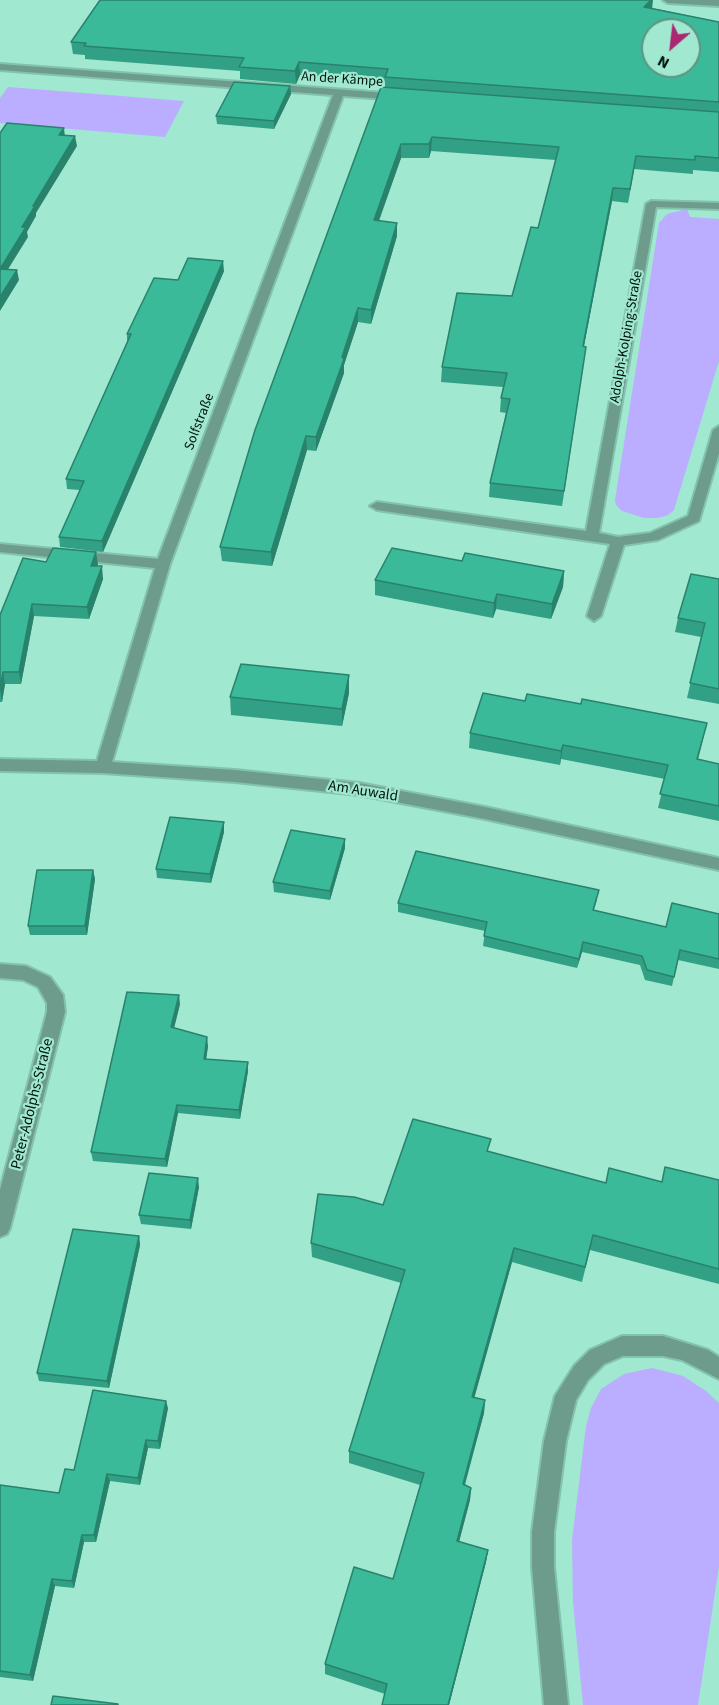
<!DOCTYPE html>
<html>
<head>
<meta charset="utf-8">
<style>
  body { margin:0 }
  #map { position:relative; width:719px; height:1705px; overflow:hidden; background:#a0e8d0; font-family:"Source Sans 3",sans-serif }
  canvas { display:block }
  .north { position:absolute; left:641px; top:18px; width:60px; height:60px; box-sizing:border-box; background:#a0e8d0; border:2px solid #609382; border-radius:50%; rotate:208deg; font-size:16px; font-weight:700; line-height:24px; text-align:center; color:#00140d }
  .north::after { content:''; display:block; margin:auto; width:21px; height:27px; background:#ab2771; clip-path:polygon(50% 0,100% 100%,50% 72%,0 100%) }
</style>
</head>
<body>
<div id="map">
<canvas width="719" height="1705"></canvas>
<div class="north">N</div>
</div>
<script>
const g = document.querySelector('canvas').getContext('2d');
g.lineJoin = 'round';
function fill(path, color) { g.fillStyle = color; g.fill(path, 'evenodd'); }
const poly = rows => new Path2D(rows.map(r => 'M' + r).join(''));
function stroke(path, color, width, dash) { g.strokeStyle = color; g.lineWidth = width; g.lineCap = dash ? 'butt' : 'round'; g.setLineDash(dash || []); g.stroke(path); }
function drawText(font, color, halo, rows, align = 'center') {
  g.font = font + ' "Source Sans 3",sans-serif'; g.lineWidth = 4.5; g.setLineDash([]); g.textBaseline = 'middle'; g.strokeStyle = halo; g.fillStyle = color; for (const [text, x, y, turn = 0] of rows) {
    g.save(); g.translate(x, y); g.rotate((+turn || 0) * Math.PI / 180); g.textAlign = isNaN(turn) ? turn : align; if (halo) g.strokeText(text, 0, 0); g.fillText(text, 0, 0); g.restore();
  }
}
const green = poly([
  [8,87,184,101,165,137,0,123,0,98],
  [687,209,690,217,719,219,719,361,674,510,668,515,658,518,644,518,622,511,616,505,615,500,659,223,667,214],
  [652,1368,683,1376,706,1391,719,1403,719,1566,698,1705,583,1705,573,1602,572,1540,586,1426,591,1408,601,1389,624,1374]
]);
const minor = poly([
  [663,0,719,0,719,6,668,3,663,0],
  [0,64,400,94,405,97,400,100,343,96,170,564,112,762,235,770,359,783,485,807,719,858,719,870,485,819,359,795,235,782,103,773,0,771,0,759,97,761,155,568,0,552,0,544,158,559,333,95,0,70,0,64],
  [651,201,719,203,719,209,656,207,599,533,618,537,650,533,688,516,713,430,719,426,719,453,699,521,658,540,624,545,601,616,594,621,587,616,610,544,377,510,370,506,377,502,586,531,646,204,651,201],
  [0,964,26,966,50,977,63,995,65,1012,10,1228,7,1234,0,1237,0,1190,47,1012,47,1003,38,987,23,980,0,978,0,964],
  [622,1336,663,1336,708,1350,719,1357,719,1379,682,1360,663,1356,623,1356,604,1364,588,1380,576,1400,566,1441,554,1532,554,1567,568,1705,544,1705,532,1567,532,1532,544,1441,555,1396,574,1366,590,1350,622,1336]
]);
const wall = poly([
  [652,8,719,22,719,172,693,170,693,174,634,169,628,203,612,201,584,346,586,347,584,361,562,506,489,497,490,483,506,413,500,412,501,398,503,387,441,382,442,367,512,296,538,228,556,160,431,151,429,158,401,158,379,221,397,236,371,324,358,322,344,365,344,373,316,451,307,450,272,566,222,561,220,547,385,87,385,82,300,75,296,84,240,79,240,71,85,59,85,55,73,54,71,42],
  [290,86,291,94,274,129,217,124,216,116],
  [224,271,103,552,60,547,59,537,80,490,67,489,66,479,127,342,127,334,178,280],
  [462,561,564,571,563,587,551,619,496,609,493,618,375,595,375,580],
  [98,564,97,566,103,579,89,619,34,616,21,684,5,684,2,702,0,702,0,615],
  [719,579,719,704,687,698,701,637,675,632,678,618],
  [349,675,349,693,342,726,231,715,230,697],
  [525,701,581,704,707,723,698,760,719,764,719,821,658,808,665,779,561,759,560,765,469,748,470,733],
  [224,822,224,832,211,883,157,878,156,869],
  [345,848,330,900,274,892,273,882],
  [93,870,95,879,87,935,30,935,28,926],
  [597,900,594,910,666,927,719,914,719,969,678,960,672,986,645,980,640,965,582,952,577,968,483,946,485,931,398,912,398,903],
  [180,1004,174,1028,208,1046,206,1059,248,1071,240,1119,178,1113,167,1167,93,1161,91,1152],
  [489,1152,606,1183,719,1180,719,1284,590,1250,582,1282,512,1262,474,1397,485,1400,484,1413,465,1485,471,1488,470,1500,459,1542,488,1550,486,1562,449,1705,382,1705,385,1694,325,1674,325,1664,393,1579,420,1485,349,1463,349,1451,401,1283,312,1257,311,1243,383,1205],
  [199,1187,191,1229,141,1224,139,1215],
  [139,1236,140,1245,109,1388,39,1381,37,1373],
  [168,1408,160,1449,148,1448,140,1485,110,1481,96,1542,84,1542,74,1588,55,1586,33,1681,0,1677,0,1485,59,1493,74,1470]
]);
const shadedWall = poly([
  [651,0,653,0,652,10,644,7],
  [299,62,300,75,296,84,295,71],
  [290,86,291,94,274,129,274,121],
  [64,128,65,137,59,135],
  [75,136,77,146,36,213,36,216,27,232,28,237,2,279,0,269,33,206],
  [432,137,431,151,429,158,429,144],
  [401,144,401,158,374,234,374,220],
  [636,156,634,169,628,203,630,189],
  [613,188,612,201,581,361,583,346],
  [397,223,397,236,371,324,371,310],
  [223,261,224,271,103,552,102,541],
  [17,270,19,280,0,311,0,297],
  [358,308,358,322,344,365,344,373,316,451,316,437],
  [586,347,584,361,562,506,564,491],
  [306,436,307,450,272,566,271,552],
  [96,552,98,564,93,578,91,566],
  [102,566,103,579,89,619,87,607],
  [564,571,563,587,551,619,552,604],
  [497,594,496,609,493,618,494,603],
  [32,604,34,616,21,684,19,672],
  [3,672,5,684,2,702,0,689],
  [349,675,349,693,342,726,342,709],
  [563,745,561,759,560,765,561,751],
  [224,822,224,832,211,883,210,874],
  [345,839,345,848,330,900,330,891],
  [93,870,95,879,87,935,85,926],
  [583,942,582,952,577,968,579,959],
  [179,995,180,1004,172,1036,171,1027],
  [207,1037,208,1046,205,1068,204,1059],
  [248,1062,248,1071,240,1119,239,1110],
  [177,1105,178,1113,167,1167,165,1159],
  [198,1178,199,1187,191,1229,190,1220],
  [139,1236,140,1245,109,1388,107,1381],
  [514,1248,512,1262,471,1410,472,1397],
  [485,1400,484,1413,461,1497,463,1484],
  [166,1401,168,1408,160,1449,158,1441],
  [146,1440,148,1448,140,1485,138,1478],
  [107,1474,110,1481,96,1542,94,1535],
  [471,1488,470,1500,456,1553,457,1541],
  [82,1535,84,1542,74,1588,72,1581],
  [488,1550,486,1562,449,1705,448,1705],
  [52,1579,55,1586,33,1681,30,1675]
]);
const building = poly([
  [100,0,651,0,644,7,719,22,719,102,385,77,388,69,299,62,295,71,239,67,244,58,84,46,86,43,71,42,100,0],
  [653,30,689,30,689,66,653,66,653,30],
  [234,82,290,86,274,121,216,116,234,82],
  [381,87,719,112,719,158,695,156,695,160,636,156,630,189,613,188,583,346,586,347,564,491,490,483,510,399,501,398,507,373,442,367,457,293,512,296,531,227,538,228,559,147,432,137,429,144,401,144,374,220,397,223,371,310,358,308,342,357,344,359,316,437,306,436,271,552,220,547,255,430,381,87],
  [7,123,64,128,59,135,75,136,33,206,35,206,22,227,26,227,0,269,0,133,7,123],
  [188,258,223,261,102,541,59,537,84,481,66,479,131,334,127,334,154,278,178,280,188,258],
  [0,269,17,270,0,297,0,269],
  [53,548,96,552,91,566,102,566,87,607,32,604,19,672,3,672,0,689,0,615,23,558,46,562,53,548],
  [392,548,462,561,465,553,564,571,552,604,497,594,494,603,375,580,392,548],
  [691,574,719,579,719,689,690,683,705,623,678,618,691,574],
  [241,664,349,675,342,709,230,697,241,664],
  [483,693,525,701,527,694,581,704,582,699,707,723,697,759,719,764,719,806,660,794,668,765,563,745,561,751,470,733,483,693],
  [170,817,224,822,210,874,156,869,170,817],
  [291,830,345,839,330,891,273,882,291,830],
  [416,851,599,890,593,910,666,927,672,903,719,914,719,959,680,950,674,977,647,970,642,956,583,942,579,959,484,936,487,922,398,903,416,851],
  [37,870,93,870,85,926,28,926,37,870],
  [127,992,179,995,171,1027,207,1037,204,1059,248,1062,239,1110,177,1105,165,1159,91,1152,127,992],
  [413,1119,491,1139,487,1151,606,1183,609,1168,662,1182,665,1167,719,1180,719,1269,593,1235,585,1267,514,1248,472,1397,485,1400,463,1484,471,1488,457,1541,488,1550,448,1705,382,1705,387,1684,325,1664,354,1567,393,1579,424,1473,349,1451,405,1270,311,1243,318,1194,354,1197,383,1205,413,1119],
  [149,1173,198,1178,190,1220,139,1215,149,1173],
  [73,1229,139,1236,107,1381,37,1373,73,1229],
  [93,1390,166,1401,158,1441,146,1440,138,1478,107,1474,94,1535,82,1535,72,1581,52,1579,30,1675,0,1671,0,1485,59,1493,65,1469,74,1470,93,1390],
  [53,1696,118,1704,118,1705,51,1705,53,1696]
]);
const farStreetnames = [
  ["An der Kämpe",342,80,4],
  ["Adolph-Kolping-Straße",627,337,-80],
  ["Solfstraße",200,422,-69]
];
const streetNames = [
  ["Am Auwald",363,792,9],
  ["Peter-Adolphs-Straße",33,1104,-76]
];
fill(green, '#bbadff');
stroke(minor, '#83c2ad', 4);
fill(minor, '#6e9c8c');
fill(wall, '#32a084');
fill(shadedWall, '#29826b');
fill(building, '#3aba99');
stroke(building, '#29826b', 1.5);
drawText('14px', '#00140d', '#a0e8d0', farStreetnames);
drawText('15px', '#00140d', '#a0e8d0', streetNames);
</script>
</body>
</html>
